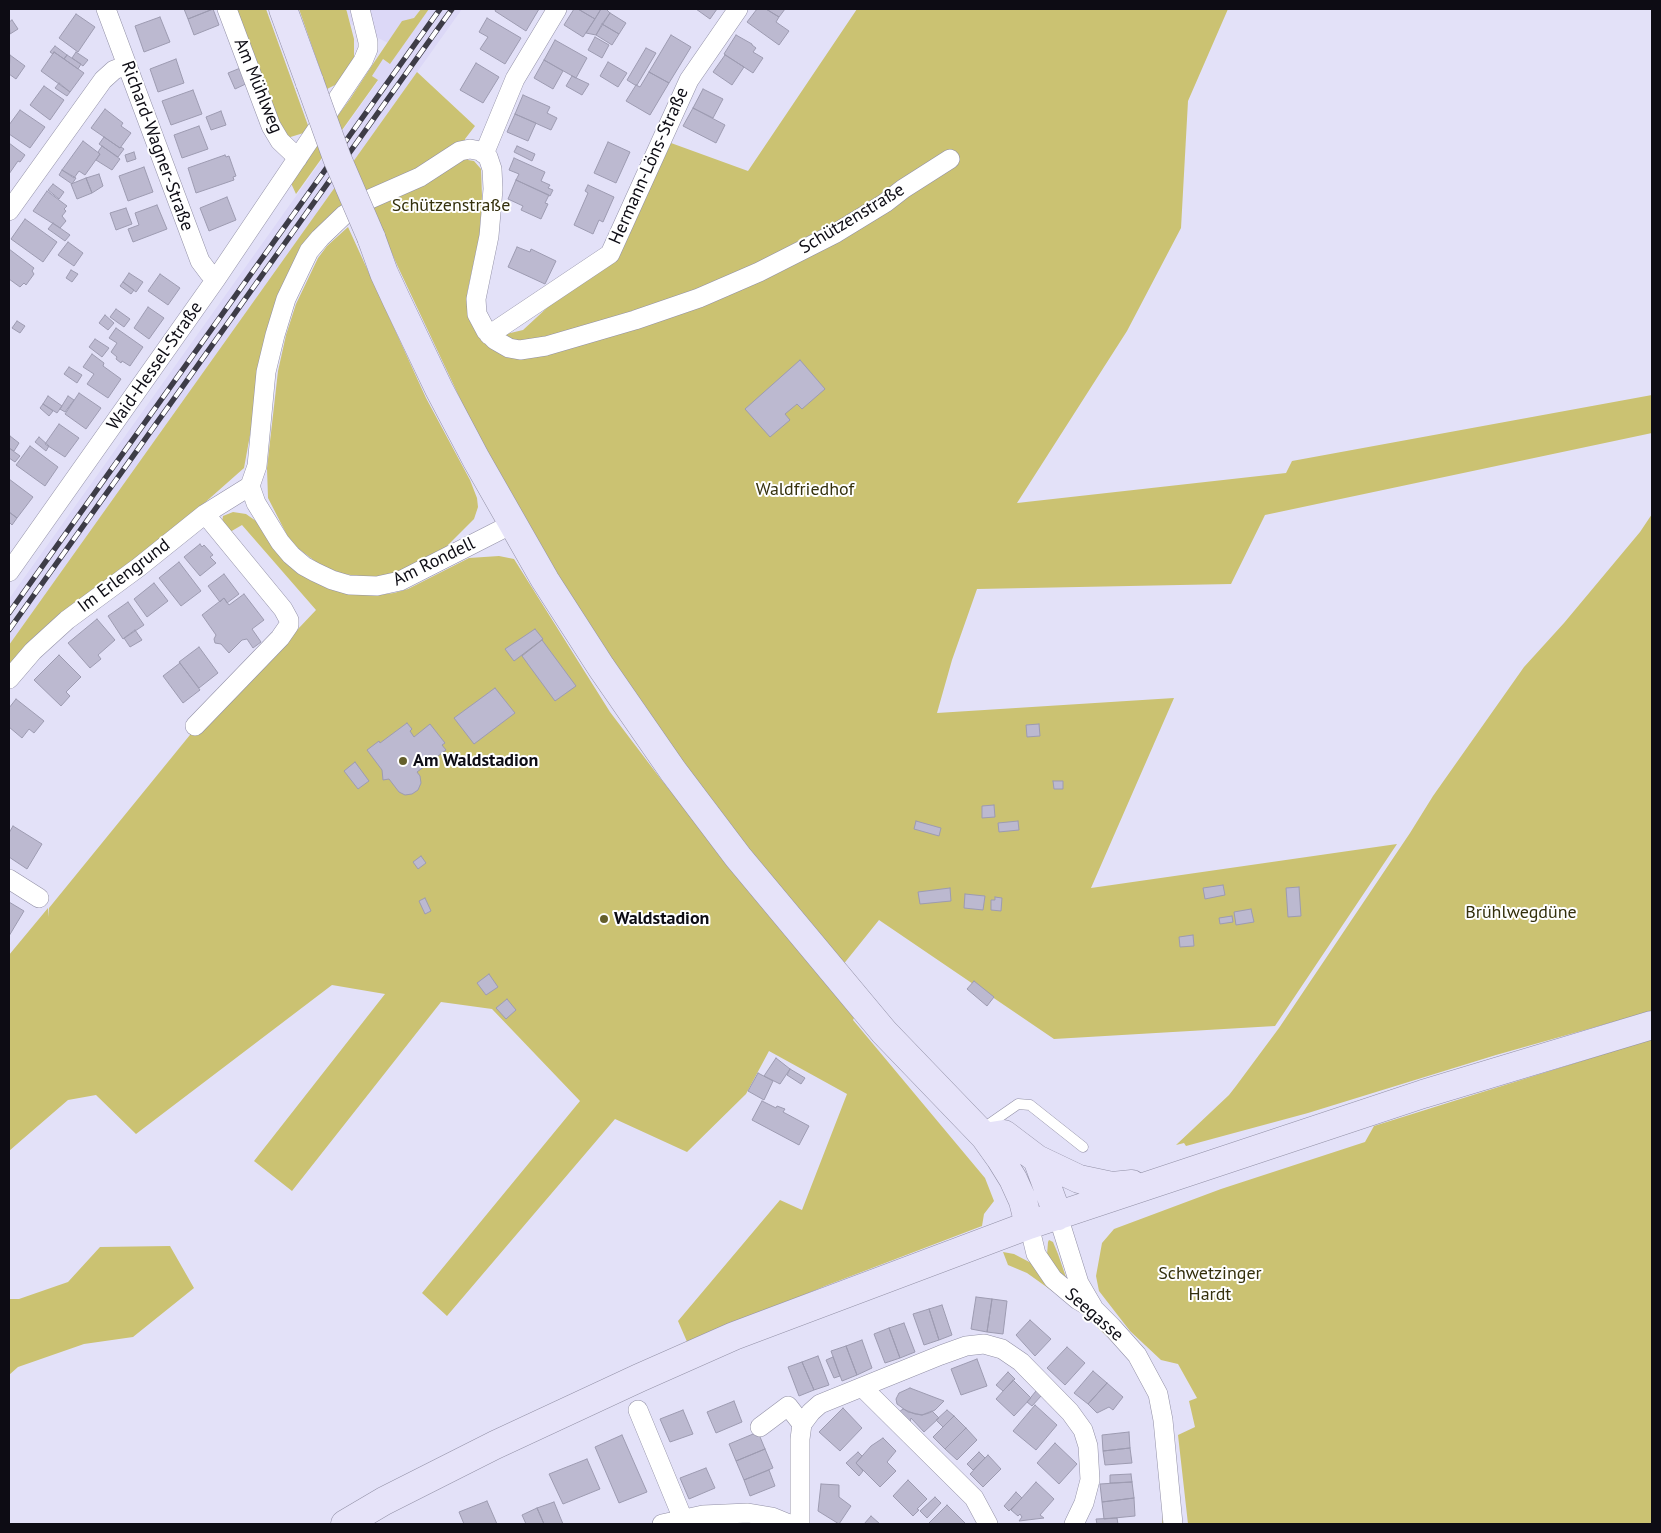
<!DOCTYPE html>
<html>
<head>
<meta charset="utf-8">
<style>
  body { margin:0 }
  #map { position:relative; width:1661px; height:1533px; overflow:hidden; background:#e3e1f8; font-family:"PT Sans",sans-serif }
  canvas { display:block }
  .frame { position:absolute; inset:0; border:10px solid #0d0c14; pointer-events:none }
</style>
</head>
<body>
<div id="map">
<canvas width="1661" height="1533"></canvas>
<div class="frame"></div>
</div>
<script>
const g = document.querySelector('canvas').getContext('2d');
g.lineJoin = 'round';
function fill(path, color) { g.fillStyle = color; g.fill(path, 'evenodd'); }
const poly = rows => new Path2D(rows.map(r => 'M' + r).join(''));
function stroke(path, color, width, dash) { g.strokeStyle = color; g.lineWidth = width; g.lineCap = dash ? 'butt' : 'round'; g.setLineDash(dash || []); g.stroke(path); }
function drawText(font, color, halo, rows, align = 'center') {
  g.font = font + ' "PT Sans",sans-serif'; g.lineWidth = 4; g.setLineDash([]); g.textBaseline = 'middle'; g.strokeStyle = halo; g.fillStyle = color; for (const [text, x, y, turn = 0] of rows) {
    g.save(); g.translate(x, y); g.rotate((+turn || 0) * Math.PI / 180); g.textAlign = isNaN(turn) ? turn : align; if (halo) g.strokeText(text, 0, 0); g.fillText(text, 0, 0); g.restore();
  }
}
const built = poly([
  [346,9,421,9,414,18,402,22,388,43,351,24],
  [429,9,462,9,9,645,9,599,378,81,372,76,383,59,390,63]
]);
const green = poly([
  [231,9,266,9,310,131,284,139],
  [299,9,346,9,347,12,354,39,354,57,348,69,339,83,327,89],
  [421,9,429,9,390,64,383,59,372,76,378,80,296,194,290,181,350,99,373,64,402,21,414,18],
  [857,9,1228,9,1188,101,1181,228,1127,331,1017,503,1286,473,1292,461,1652,395,1652,433,1265,515,1231,584,977,589,952,660,937,713,1174,698,1091,888,1397,844,1275,1026,1054,1039,879,920,842,966,769,878,655,727,561,580,473,426,398,267,372,208,315,233,254,413,244,468,201,506,9,666,9,645,417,72,475,126,465,139,468,160,474,161,481,169,482,196,480,233,467,294,467,312,481,334,502,335,523,330,628,233,671,143,748,171],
  [348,227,426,398,470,480,477,498,478,507,474,519,445,548,406,570,388,575,367,577,343,574,320,565,299,549,288,537,268,498,267,468,278,371,286,335,296,304,318,258,327,246],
  [233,512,246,514,263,526,276,545,378,595,394,593,408,589,469,558,499,556,514,559,610,712,660,778,854,1018,853,1020,858,1026,985,1178,994,1201,984,1214,982,1226,825,1286,688,1344,678,1321,780,1200,802,1210,847,1094,769,1051,746,1094,687,1152,615,1119,447,1316,422,1293,580,1101,492,1009,441,1002,292,1191,254,1161,385,994,332,985,136,1134,96,1095,68,1100,9,1151,9,955,48,908,48,917,49,908,194,730,280,648,316,610,242,525,230,532,222,522,223,516],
  [1652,514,1652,1011,1496,1055,1308,1113,1186,1146,1184,1143,1176,1145,1229,1095,1236,1086,1279,1028,1410,833,1433,796,1524,667,1564,623,1640,532],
  [1652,1039,1652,1524,1188,1524,1178,1435,1195,1427,1189,1401,1197,1398,1178,1364,1161,1360,1130,1331,1099,1291,1096,1276,1102,1243,1114,1229,1221,1189,1365,1142,1374,1126],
  [1049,1240,1053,1242,1058,1254,1068,1283,1047,1255,1048,1242],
  [170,1246,194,1288,133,1337,84,1344,18,1367,9,1375,9,1299,19,1299,68,1282,100,1247],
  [1003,1252,1014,1254,1033,1264,1129,1356,1155,1409,1165,1524,1162,1524,1163,1515,1156,1425,1150,1399,1128,1357,1090,1320,1069,1303,1027,1273,1008,1265]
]);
const building = poly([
  [184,9,213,9,188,19,184,9],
  [213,9,219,25,194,35,188,19,213,9],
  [496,9,539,9,526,31,495,11,496,9],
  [574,9,578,9,595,19,583,37,564,25,574,9],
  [578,9,601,9,595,19,578,9],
  [601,9,606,9,610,13,596,35,586,33,601,9],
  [696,9,717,9,710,19,696,9],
  [757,9,766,9,779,17,776,22,789,31,779,45,747,22,757,9],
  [766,9,785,9,779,17,766,9],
  [610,13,626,23,619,34,602,24,610,13],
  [76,14,95,27,78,52,59,38,76,14],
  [160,17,170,42,144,52,135,26,160,17],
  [487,18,521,38,505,64,480,49,488,37,479,32,487,18],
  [12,20,18,29,10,34,9,22,12,20],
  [602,24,619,34,612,45,596,35,602,24],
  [671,35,691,47,669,83,649,72,671,35],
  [736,35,752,44,752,45,756,48,753,52,763,58,753,73,724,54,736,35],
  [595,37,609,45,602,58,588,50,595,37],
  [555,40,587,58,576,78,544,60,555,40],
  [55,46,67,55,64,59,54,52,53,54,50,52,55,46],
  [646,48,656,53,637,85,635,85,627,80,646,48],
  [54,52,84,73,70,92,41,71,54,52],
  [76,52,88,60,83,66,72,58,76,52],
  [10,55,25,66,16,79,9,74,10,55],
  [67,55,81,64,78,69,64,59,67,55],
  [725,55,744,67,732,85,713,72,725,55],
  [176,59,184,83,158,92,150,69,176,59],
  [544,60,563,71,553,89,534,78,544,60],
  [608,62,627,73,618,87,600,76,608,62],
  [476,63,499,77,483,103,460,90,476,63],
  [243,67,250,82,235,89,228,73,243,67],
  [649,72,669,83,650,115,626,101,636,85,640,87,649,72],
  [572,76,589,84,582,95,566,86,572,76],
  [59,83,70,92,67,96,55,88,59,83],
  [44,86,64,100,50,120,30,105,44,86],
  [703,89,723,99,713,118,693,108,703,89],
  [193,90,202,114,171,125,162,101,193,90],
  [523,95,550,107,547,113,557,118,551,130,515,114,523,95],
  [693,108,725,125,716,143,683,126,693,108],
  [105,109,123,123,121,126,131,133,120,148,91,128,105,109],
  [20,110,45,127,30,148,9,134,9,125,20,110],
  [221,111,226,125,211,130,206,117,221,111],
  [515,114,536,123,528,141,507,132,515,114],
  [199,126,208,149,182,158,174,135,199,126],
  [104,137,120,148,121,147,124,149,118,157,99,144,104,137],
  [83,141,100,154,85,175,79,171,74,178,62,170,83,141],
  [608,142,630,152,616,183,594,173,608,142],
  [9,143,25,155,20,162,18,161,9,174,9,143],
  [102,146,120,159,112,170,96,160,100,154,98,152,102,146],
  [517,146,535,154,532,161,514,152,517,146],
  [134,152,136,159,127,162,125,155,134,152],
  [225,155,226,157,229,156,236,176,233,177,234,180,196,193,188,168,225,155],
  [514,158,545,172,541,181,550,185,548,188,553,190,550,196,516,180,519,174,509,170,514,158],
  [144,167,153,192,128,201,119,176,144,167],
  [62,170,76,178,72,184,59,175,62,170],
  [99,174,103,186,92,193,86,178,99,174],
  [86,178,92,193,77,199,71,184,86,178],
  [516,180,549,195,545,203,548,204,541,219,521,210,523,206,508,199,516,180],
  [53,184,64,192,59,199,48,190,53,184],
  [588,185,614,197,603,222,599,220,593,234,574,225,588,193,585,191,588,185],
  [47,191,67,206,64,209,66,211,62,216,66,221,60,228,33,211,47,191],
  [227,197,236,220,209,231,200,208,227,197],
  [157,205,167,229,133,242,128,229,139,225,135,213,157,205],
  [126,208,132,224,116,230,110,213,126,208],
  [25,219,57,242,43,262,11,239,25,219],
  [53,223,70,235,65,241,48,229,53,223],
  [68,242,83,253,74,266,58,255,68,242],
  [517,247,530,252,531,249,556,261,545,284,508,267,517,247],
  [9,249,34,268,32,271,34,274,26,285,24,283,20,287,9,279,9,249],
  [71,270,78,274,72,282,66,278,71,270],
  [129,273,143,282,136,292,123,282,129,273],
  [160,274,180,288,168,305,148,291,160,274],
  [123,282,134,290,131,294,120,286,123,282],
  [148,307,164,318,149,339,134,328,148,307],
  [116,309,130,319,124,327,110,317,116,309],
  [105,315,114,323,108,330,99,323,105,315],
  [17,321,25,326,20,333,12,328,17,321],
  [116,328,143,347,130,366,122,361,121,363,116,359,117,357,111,352,117,343,109,338,116,328],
  [95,339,109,348,102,357,89,347,95,339],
  [92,354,104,363,103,366,121,379,108,398,87,384,94,374,83,367,92,354],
  [800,360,825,389,802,409,797,404,785,414,790,420,770,437,745,409,800,360],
  [69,367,82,375,77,383,64,374,69,367],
  [79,393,101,408,86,429,65,414,79,393],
  [48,396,62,406,57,413,43,404,48,396],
  [68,396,74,400,65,412,60,409,68,396],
  [43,404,53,411,49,416,40,408,43,404],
  [59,424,79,438,65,457,45,444,59,424],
  [10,436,19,443,14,451,9,448,10,436],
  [39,437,49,446,46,451,35,442,39,437],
  [30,446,58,467,45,486,16,465,30,446],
  [9,448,20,456,15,462,9,458,9,448],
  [9,479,33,497,17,518,9,512,9,479],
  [9,512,17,518,12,525,9,522,9,512],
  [200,544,202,547,204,545,213,555,210,557,216,563,200,576,184,557,200,544],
  [179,562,201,591,181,606,159,578,179,562],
  [224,574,239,594,227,603,224,598,220,602,208,586,224,574],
  [154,583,168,601,147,617,134,599,154,583],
  [244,594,264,620,252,629,261,642,253,648,247,639,242,640,229,653,221,644,215,643,214,639,216,635,202,615,224,598,229,605,244,594],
  [128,602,144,625,123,639,108,616,128,602],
  [97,619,115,640,98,655,101,659,90,668,68,643,97,619],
  [535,629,543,639,514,661,505,649,535,629],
  [135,630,142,640,130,647,124,638,135,630],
  [542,640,576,686,555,701,522,656,542,640],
  [199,647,218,673,199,688,179,662,199,647],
  [59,655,81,677,66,692,70,696,61,706,34,680,59,655],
  [180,663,200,690,183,703,163,676,180,663],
  [495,688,515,713,474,744,454,718,495,688],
  [16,699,44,721,34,733,29,729,22,738,9,727,9,708,16,699],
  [407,723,412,729,410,731,414,737,430,724,445,743,442,745,446,750,417,772,420,776,421,783,418,790,412,794,405,795,399,792,389,779,383,780,382,770,367,750,379,741,380,743,407,723],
  [1039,724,1040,736,1027,737,1026,725,1039,724],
  [355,762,369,781,358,789,344,771,355,762],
  [1053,781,1063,781,1063,789,1054,789,1053,781],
  [994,805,995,817,982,818,982,806,994,805],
  [916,821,941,828,939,836,914,829,916,821],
  [1018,821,1019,830,999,832,998,823,1018,821],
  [13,826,42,844,27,869,9,857,9,833,13,826],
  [421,856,426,863,418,869,413,862,421,856],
  [1223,885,1225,895,1205,899,1203,888,1223,885],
  [1299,887,1301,916,1288,917,1286,888,1299,887],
  [950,888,951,901,920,904,918,892,950,888],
  [965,894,985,896,983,910,964,908,965,894],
  [995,897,1002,898,1001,911,991,910,991,900,995,900,995,897],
  [425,898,431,911,425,914,419,901,425,898],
  [9,902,24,911,9,936,9,902],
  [1251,909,1254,922,1236,925,1234,912,1251,909],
  [1232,916,1233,922,1220,924,1219,918,1232,916],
  [1193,935,1194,946,1180,947,1179,937,1193,935],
  [489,974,498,987,486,995,477,983,489,974],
  [974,981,994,997,987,1006,967,989,974,981],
  [507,999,516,1010,506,1019,496,1008,507,999],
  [776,1058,790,1069,780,1084,764,1076,776,1058],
  [790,1069,805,1078,801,1084,787,1075,790,1069],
  [758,1073,773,1081,764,1100,748,1091,758,1073],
  [762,1101,776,1108,777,1106,785,1109,783,1112,809,1126,799,1145,752,1120,762,1101],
  [976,1297,992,1299,987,1332,971,1329,976,1297],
  [992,1299,1007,1301,1003,1334,987,1332,992,1299],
  [942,1305,952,1335,939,1340,929,1309,942,1305],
  [929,1309,939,1340,924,1345,913,1314,929,1309],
  [1030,1320,1051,1339,1035,1356,1016,1335,1030,1320],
  [904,1323,915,1352,900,1358,889,1328,904,1323],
  [889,1328,900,1358,885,1363,874,1334,889,1328],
  [862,1340,872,1368,857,1375,846,1346,862,1340],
  [846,1346,857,1375,842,1381,831,1351,846,1346],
  [1067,1347,1085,1363,1065,1385,1047,1368,1067,1347],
  [818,1356,829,1385,814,1390,802,1362,818,1356],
  [833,1357,840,1376,834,1378,826,1360,833,1357],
  [977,1359,987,1386,961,1395,951,1369,977,1359],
  [802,1362,814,1390,799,1396,788,1367,802,1362],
  [1093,1371,1107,1383,1088,1404,1074,1393,1093,1371],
  [1008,1372,1015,1379,1003,1391,996,1385,1008,1372],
  [1013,1380,1031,1398,1014,1416,996,1399,1013,1380],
  [1107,1383,1123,1397,1113,1410,1109,1407,1097,1413,1088,1404,1107,1383],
  [910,1388,944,1401,935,1410,929,1413,922,1415,908,1412,897,1404,896,1399,899,1393,910,1388],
  [1036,1391,1041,1396,1032,1406,1027,1402,1036,1391],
  [734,1401,742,1422,716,1433,707,1412,734,1401],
  [1035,1405,1057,1425,1036,1450,1013,1431,1035,1405],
  [843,1408,862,1428,840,1451,819,1432,843,1408],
  [903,1409,915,1414,922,1415,932,1411,939,1418,924,1432,911,1418,910,1422,899,1412,903,1409],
  [683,1410,693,1434,670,1442,660,1419,683,1410],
  [947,1410,954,1416,943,1427,936,1420,947,1410],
  [954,1416,966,1428,945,1449,933,1437,954,1416],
  [966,1428,977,1440,957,1460,945,1449,966,1428],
  [758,1432,765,1449,736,1461,729,1444,758,1432],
  [1129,1432,1130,1448,1103,1451,1102,1435,1129,1432],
  [622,1435,647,1492,619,1503,595,1447,622,1435],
  [883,1438,896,1451,887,1462,896,1471,880,1487,856,1463,871,1446,883,1438],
  [1055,1443,1077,1464,1059,1484,1037,1463,1055,1443],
  [1130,1448,1132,1463,1105,1465,1103,1451,1130,1448],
  [765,1449,773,1468,744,1480,736,1461,765,1449],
  [858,1452,862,1456,856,1463,863,1471,859,1476,846,1463,858,1452],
  [979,1452,985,1458,973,1470,967,1464,979,1452],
  [988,1455,1001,1469,983,1487,970,1474,988,1455],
  [587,1459,600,1489,563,1504,549,1474,587,1459],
  [706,1468,715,1488,689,1499,680,1478,706,1468],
  [769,1470,775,1486,750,1496,744,1480,769,1470],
  [1131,1474,1132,1482,1110,1483,1110,1475,1131,1474],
  [908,1480,927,1499,917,1509,919,1510,913,1516,893,1496,908,1480],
  [1036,1482,1054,1499,1040,1515,1044,1518,1019,1521,1022,1517,1020,1514,1018,1516,1011,1510,1036,1482],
  [1132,1482,1134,1498,1102,1502,1100,1484,1132,1482],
  [821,1484,839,1485,839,1497,851,1506,839,1524,818,1511,821,1484],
  [1016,1492,1022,1498,1009,1511,1004,1506,1016,1492],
  [935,1497,941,1503,927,1518,920,1511,935,1497],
  [1134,1498,1135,1516,1104,1519,1102,1502,1134,1498],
  [487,1501,497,1524,464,1524,459,1512,487,1501],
  [554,1502,563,1524,544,1524,537,1508,554,1502],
  [947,1505,966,1524,928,1524,947,1505],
  [537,1508,544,1524,526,1524,522,1515,537,1508],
  [871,1516,880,1524,864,1524,871,1516],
  [1117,1518,1118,1524,1097,1524,1096,1519,1117,1518]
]);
const service = poly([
  [982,1129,1018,1104,1030,1105,1083,1147]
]);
const minor = poly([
  [106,9,200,261,209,273,216,279],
  [227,9,271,126,280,141,298,158],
  [484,154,515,79,557,9],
  [9,211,103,80,114,70,127,65],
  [489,335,610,254,689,80,738,9],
  [250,486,257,466,266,372,275,335,286,299,309,251,320,238,344,215,370,199,420,177,460,151,470,149,480,151,488,157,492,169,493,189,489,236,476,299,477,314,486,331,495,340,509,348,520,350,546,346,635,320,699,298,759,272,836,233,885,203,903,189,950,159],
  [250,486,256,503,280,542,291,555,304,566,315,572,332,580,349,585,377,586,400,581,512,524],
  [9,572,216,279,363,61,368,49,368,42,360,9],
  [9,679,33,651,67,620,139,567,205,514,250,486],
  [195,726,280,638,289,625,289,620,283,609,205,514],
  [9,879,39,898],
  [1058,1216,1079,1283,1093,1307],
  [1029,1225,1036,1254,1053,1279,1078,1300,1095,1310,1112,1327,1137,1355,1158,1394,1163,1420,1173,1524],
  [862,1387,974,1498,988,1524],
  [638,1410,683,1519],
  [760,1427,788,1406,802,1424],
  [662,1524,703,1515,748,1513,772,1517,789,1524],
  [800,1524,800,1439,802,1424,811,1412,820,1404,941,1355,966,1346,984,1344,1002,1349,1021,1362,1070,1412,1083,1430,1088,1446,1090,1480,1084,1503,1074,1524]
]);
const secondary = poly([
  [283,9,310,83],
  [371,237,384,273,397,301,439,389,476,459,545,580,601,667,673,771,738,857,884,1032,985,1137,1000,1158,1013,1179,1023,1201,1029,1225],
  [985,1137,1004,1134,1037,1159,1079,1179,1112,1186,1132,1184],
  [1037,1159,1058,1216],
  [345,1524,384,1501,495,1445,639,1378,734,1336,1029,1225,1423,1094,1652,1025]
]);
const rail = poly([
  [9,613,440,9],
  [9,630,452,9]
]);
const secondaryBridge = poly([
  [310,83,337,158,371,237]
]);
const markers = [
  [403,761,5,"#645f2b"],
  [604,919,5,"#645f2b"]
];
const streetNames = [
  ["Am Mühlweg",258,86,68],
  ["Richard-Wagner-Straße",157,146,70],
  ["Hermann-Löns-Straße",649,166,-66],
  ["Schützenstraße",852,219,-31],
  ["Waid-Hessel-Straße",155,366,-55],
  ["Am Rondell",434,562,-26],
  ["Im Erlengrund",124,576,-37],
  ["Seegasse",1094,1315,41]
];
const parkNames = [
  ["Schützenstraße",451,206],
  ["Waldfriedhof",805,490],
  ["Brühlwegdüne",1521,913],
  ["Schwetzinger",1210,1274],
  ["Hardt",1210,1295]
];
const poiNames = [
  ["Am Waldstadion",413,761],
  ["Waldstadion",614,919]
];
fill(built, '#dcd8f7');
fill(green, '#cbc272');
fill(building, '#bcb9d0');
stroke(building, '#9d9bb1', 1);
stroke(service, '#9290a6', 11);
stroke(minor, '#9290a6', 20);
stroke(secondary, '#9290a6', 29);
stroke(service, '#fff', 10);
stroke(minor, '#fff', 19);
stroke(secondary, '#e6e3f9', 28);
stroke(rail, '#3d3c47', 5.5);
stroke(rail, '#fff', 4, [11]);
stroke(secondaryBridge, '#9290a6', 29, []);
stroke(secondaryBridge, '#e6e3f9', 28);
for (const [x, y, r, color] of markers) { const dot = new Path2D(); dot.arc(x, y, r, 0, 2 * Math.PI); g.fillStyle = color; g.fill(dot); stroke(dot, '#fff', 2); }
drawText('18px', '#0d0c14', '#fff', streetNames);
drawText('18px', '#34300c', '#fff', parkNames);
drawText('bold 18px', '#0d0c14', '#fff', poiNames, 'left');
</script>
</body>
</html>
